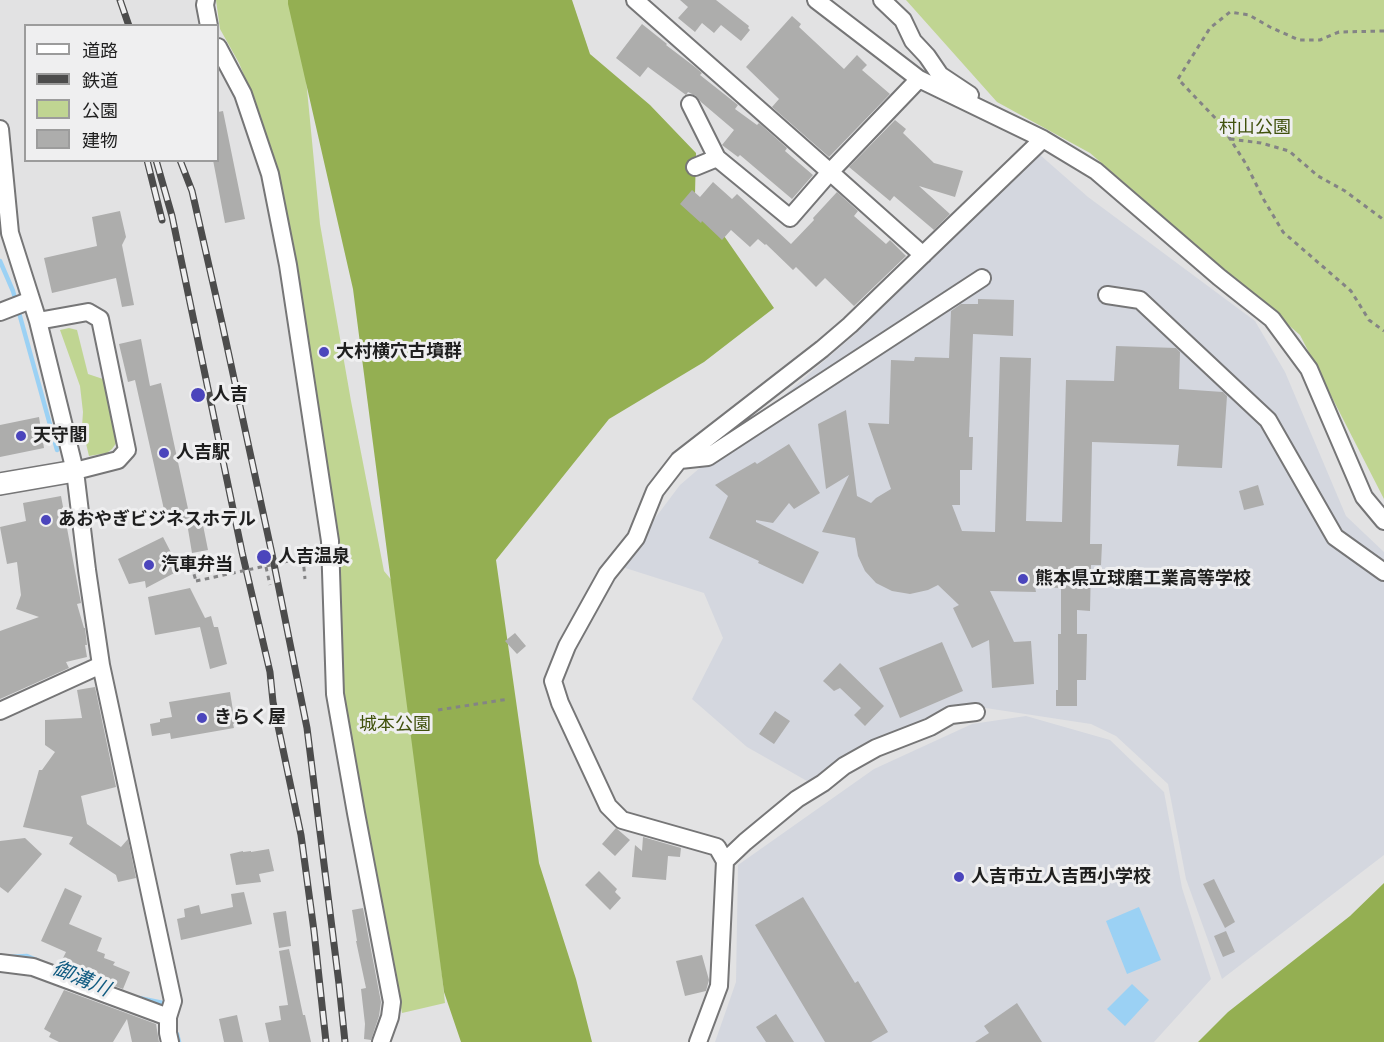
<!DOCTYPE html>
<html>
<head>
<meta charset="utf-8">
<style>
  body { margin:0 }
  #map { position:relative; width:1384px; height:1042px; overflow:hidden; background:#e2e2e3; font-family:Montserrat,"Noto Sans JP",sans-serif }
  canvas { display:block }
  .legend { position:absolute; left:24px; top:24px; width:195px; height:138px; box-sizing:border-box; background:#efeff0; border:2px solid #9c9c9c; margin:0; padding:8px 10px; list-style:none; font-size:18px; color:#1f1f1f }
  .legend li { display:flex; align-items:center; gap:12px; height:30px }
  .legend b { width:30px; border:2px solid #9c9c9c }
</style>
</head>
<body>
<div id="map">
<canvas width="1384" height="1042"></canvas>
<ul class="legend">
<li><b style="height:8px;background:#fff"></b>道路</li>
<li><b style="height:8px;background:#4c4c4c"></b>鉄道</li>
<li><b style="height:16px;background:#c0d592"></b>公園</li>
<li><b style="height:16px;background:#adadac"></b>建物</li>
</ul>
</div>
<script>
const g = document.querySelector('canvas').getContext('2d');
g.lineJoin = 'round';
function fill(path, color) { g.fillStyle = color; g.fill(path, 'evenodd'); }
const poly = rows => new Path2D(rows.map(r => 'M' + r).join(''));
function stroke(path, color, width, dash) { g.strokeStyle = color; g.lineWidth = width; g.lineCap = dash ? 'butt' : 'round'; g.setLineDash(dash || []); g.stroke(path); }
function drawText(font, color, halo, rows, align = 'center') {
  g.font = font + ' Montserrat,"Noto Sans JP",sans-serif'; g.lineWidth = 6; g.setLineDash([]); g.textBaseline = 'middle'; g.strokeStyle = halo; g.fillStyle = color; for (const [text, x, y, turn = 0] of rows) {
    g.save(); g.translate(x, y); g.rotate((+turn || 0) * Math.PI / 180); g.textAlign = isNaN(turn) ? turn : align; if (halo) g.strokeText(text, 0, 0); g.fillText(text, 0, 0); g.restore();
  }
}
const built = poly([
  [1039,154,1088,197,1255,321,1285,372,1346,516,1384,552,1384,855,1222,979,1186,879,1168,784,1116,736,1091,724,966,705,807,781,747,747,692,699,723,638,704,593,619,566,680,485,853,336],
  [1026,716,1110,740,1164,792,1182,888,1211,979,1154,1042,715,1042,736,982,738,865,874,769,972,724]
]);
const green = poly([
  [216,0,301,0,301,27,320,224,351,401,384,571,404,595,424,806,445,1003,402,1013,363,814,347,724,339,641,340,565,280,191,261,117,239,63,220,29],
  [906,0,1384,0,1384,499,1300,335,1090,153,997,102],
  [69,328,77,330,88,374,103,379,117,436,117,442,112,449,107,453,89,456,82,427,83,412,80,386,60,330]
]);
const forest = poly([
  [288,0,572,0,590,54,650,105,696,153,695,194,774,308,704,362,609,419,496,560,539,863,576,979,592,1042,461,1042,444,992,353,289,288,4],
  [1384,883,1384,1042,1198,1042,1228,1012,1350,916]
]);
const water = poly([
  [1139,907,1161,960,1127,974,1106,921],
  [1132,984,1149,1000,1125,1026,1107,1009]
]);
const stream = poly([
  [0,261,13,291,57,450],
  [9,957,27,956,39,961],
  [139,998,163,1003],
  [177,1034,179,1042]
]);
const building = poly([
  [680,0,716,0,749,26,748,28,750,30,741,41,721,25,714,33,702,23,695,32,678,18,688,7],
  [792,16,801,24,799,27,844,69,857,55,867,65,862,70,890,94,829,157,772,107,779,99,746,67],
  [642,24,667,44,666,45,695,67,702,73,700,75,738,105,735,109,757,125,759,123,787,148,785,151,813,175,792,199,740,155,738,157,722,145,734,130,701,102,696,96,688,92,686,95,648,67,640,77,616,58],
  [223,111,245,219,225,223,213,160,218,160,218,112],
  [895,120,906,129,903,133,934,163,963,171,955,197,919,186,950,214,934,230,894,196,890,201,849,167],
  [713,182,732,199,737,194,791,244,814,220,813,218,837,192,858,211,854,216,886,244,890,240,906,256,854,306,825,278,816,287,796,267,793,270,766,244,765,245,758,239,750,247,731,230,722,240,702,221,701,223,680,204,692,190,700,197],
  [120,211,126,237,122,245,134,305,122,307,116,278,52,293,44,258,97,246,92,217],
  [978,299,1014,300,1013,336,973,334,969,437,973,437,972,470,960,470,960,505,952,505,962,531,995,532,1000,357,1031,358,1026,521,1062,522,1066,380,1114,381,1116,346,1176,348,1180,352,1179,389,1223,392,1227,396,1222,468,1177,466,1179,445,1092,442,1090,544,1102,544,1101,565,1091,565,1090,611,1077,610,1077,634,1087,634,1086,680,1077,680,1077,706,1056,706,1056,690,1058,690,1058,634,1061,634,1061,588,1035,587,1036,592,990,591,1014,642,1031,641,1034,684,992,688,989,640,972,648,953,608,959,605,938,585,928,590,910,594,892,591,876,583,865,571,858,556,855,538,822,532,849,475,826,489,818,424,846,410,857,496,871,503,876,498,891,489,868,423,889,424,891,360,914,361,915,357,949,358,951,311,961,304,978,304],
  [141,339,150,386,161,383,190,518,167,523,135,380,128,382,119,344],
  [39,417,44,448,0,457,0,425],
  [789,444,820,493,794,509,789,503,773,523,756,520,756,522,819,552,803,584,758,563,759,561,709,538,728,496,715,485,755,462,757,464],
  [1258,485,1264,505,1244,510,1239,491],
  [61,496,81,603,77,604,84,628,85,628,87,645,85,645,87,657,66,662,69,668,0,699,0,631,39,617,16,609,21,595,17,562,7,564,0,527,26,521,23,503],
  [202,520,208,550,192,553,187,523],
  [163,537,180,570,146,588,145,581,129,584,118,559],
  [190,588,205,618,211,616,214,627,218,627,227,664,210,669,200,627,155,635,148,597],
  [515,633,526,646,517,654,505,641],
  [942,642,963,691,900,718,879,668],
  [840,663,884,706,865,726,854,715,861,708,840,688,834,691,823,681],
  [95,687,116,787,81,796,87,824,121,847,128,839,136,878,118,882,116,875,69,844,73,837,23,827,39,770,42,770,55,752,45,745,45,720,82,718,77,690],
  [230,692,235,723,233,724,234,728,171,739,170,733,152,736,150,724,160,722,160,719,172,717,169,702],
  [775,711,790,721,774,744,759,734],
  [616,828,630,840,615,856,602,844],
  [643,837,681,848,680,857,668,856,666,880,632,877,635,845,642,851],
  [25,838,42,854,8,893,0,887,0,841],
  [269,849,274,871,259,874,261,882,236,885,230,854,243,851,243,852,251,851,251,852],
  [599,871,617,889,615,892,621,898,610,910,585,885],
  [1214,879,1235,922,1225,928,1203,884],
  [65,888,82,896,69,924,102,938,97,951,105,954,104,958,115,962,113,965,130,972,123,989,73,971,75,968,61,962,66,952,41,941],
  [244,892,252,924,181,940,177,919,185,917,184,909,199,905,201,914,233,907,231,894],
  [803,897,855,983,858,981,888,1032,871,1042,825,1042,755,925],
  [363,908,381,1002,379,1016,371,1040,364,1039,365,1024,361,989,366,988,356,941,357,941,352,910],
  [286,911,291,946,279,948,273,913],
  [1226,931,1235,952,1223,957,1214,936],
  [289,949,303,1015,305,1015,311,1042,269,1042,265,1023,281,1020,279,1006,288,1005,279,951],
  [702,955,709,980,706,991,685,996,676,961],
  [64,990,156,1024,159,1042,132,1042,127,1019,113,1042,59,1042,49,1037,51,1033,44,1029],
  [1017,1003,1042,1042,975,1042,989,1033,984,1026],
  [776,1014,794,1042,766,1042,756,1027],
  [237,1015,243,1042,224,1042,219,1019]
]);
const path = poly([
  [1384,31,1339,32,1320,40,1299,40,1270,27,1249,15,1230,12,1210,28,1178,79,1220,123,1246,164,1264,200,1283,232,1351,291,1369,320,1384,331],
  [1230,139,1261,143,1289,151,1318,176,1345,191,1384,220],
  [189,557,196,581],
  [303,558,305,579],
  [266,567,270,585],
  [438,710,509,699]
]);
const minor = poly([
  [206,0,205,5,209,26],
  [635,0,830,172,923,255],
  [816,0,919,79,1043,139,1096,171,1219,277,1272,319,1309,369,1364,497,1384,521],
  [882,0,903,20,913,41,927,56,940,75,970,95],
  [218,47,243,94,270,174,288,265,330,541,335,694,356,813,392,1002,390,1017,381,1042],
  [690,104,717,158],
  [0,129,10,233,38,321,75,471,87,570,101,665,173,1001,168,1017,168,1033,170,1042],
  [695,167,717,158,790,218,830,172,919,79],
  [1107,295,1140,300,1268,420,1335,537,1384,572],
  [0,312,31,300],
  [38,321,88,312,100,319,127,450,118,460,75,471],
  [680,460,708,457,982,278],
  [0,711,101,665],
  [725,861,745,842,797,799,823,783,844,766,876,748,930,727,951,715,976,712],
  [0,963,33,967,168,1017],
  [698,1042,719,986,725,861,717,847,622,820,608,806,560,703,553,681,567,646,607,574,636,538,655,491,679,460,822,349,850,325,1043,139]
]);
const major = poly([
  [0,484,75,471]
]);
const rail = poly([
  [120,0,129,26],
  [147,160,162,220],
  [156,160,172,216,242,552,270,672,273,702,301,835,314,931,326,1042],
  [180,160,192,191,222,323,272,554,307,728,339,984,345,1042]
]);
const pathBridge = poly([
  [196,581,303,558]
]);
const markers = [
  [324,352,6,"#4b45bc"],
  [198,395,8,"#4b45bc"],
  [21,436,6,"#4b45bc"],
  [164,453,6,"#4b45bc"],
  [46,520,6,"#4b45bc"],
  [264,557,8,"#4b45bc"],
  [149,565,6,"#4b45bc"],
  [1023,579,6,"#4b45bc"],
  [202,718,6,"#4b45bc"],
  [959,877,6,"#4b45bc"]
];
const parkNames = [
  ["村山公園",1255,128],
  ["城本公園",395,725]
];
const poiNames = [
  ["大村横穴古墳群",336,352],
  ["人吉",212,395],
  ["天守閣",33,436],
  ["人吉駅",176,453],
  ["あおやぎビジネスホテル",58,520],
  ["人吉温泉",278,557],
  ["汽車弁当",161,565],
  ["熊本県立球磨工業高等学校",1035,579],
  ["きらく屋",214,718],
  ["人吉市立人吉西小学校",971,877]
];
const waterNames = [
  ["御溝川",81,979,23]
];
fill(built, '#d4d7df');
fill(green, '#c0d592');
fill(forest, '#94af52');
fill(water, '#9bd1f4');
stroke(stream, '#9bd1f4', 4.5);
fill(building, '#adadac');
stroke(minor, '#767677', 20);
stroke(major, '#767677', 24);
stroke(path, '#848485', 3, [4.5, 4.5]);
stroke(minor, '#fff', 16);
stroke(major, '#fff', 21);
stroke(rail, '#4c4c4c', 7);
stroke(rail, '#efeff0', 4.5, [14]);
stroke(pathBridge, '#848485', 3, [4.5, 4.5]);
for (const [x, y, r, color] of markers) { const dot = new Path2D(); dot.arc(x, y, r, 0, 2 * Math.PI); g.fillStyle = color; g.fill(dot); stroke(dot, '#efeff0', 2); }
drawText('18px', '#40510c', '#efeff0', parkNames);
drawText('bold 18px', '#1f1f1f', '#efeff0', poiNames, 'left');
drawText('italic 20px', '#105b81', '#efeff0', waterNames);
</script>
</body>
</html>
